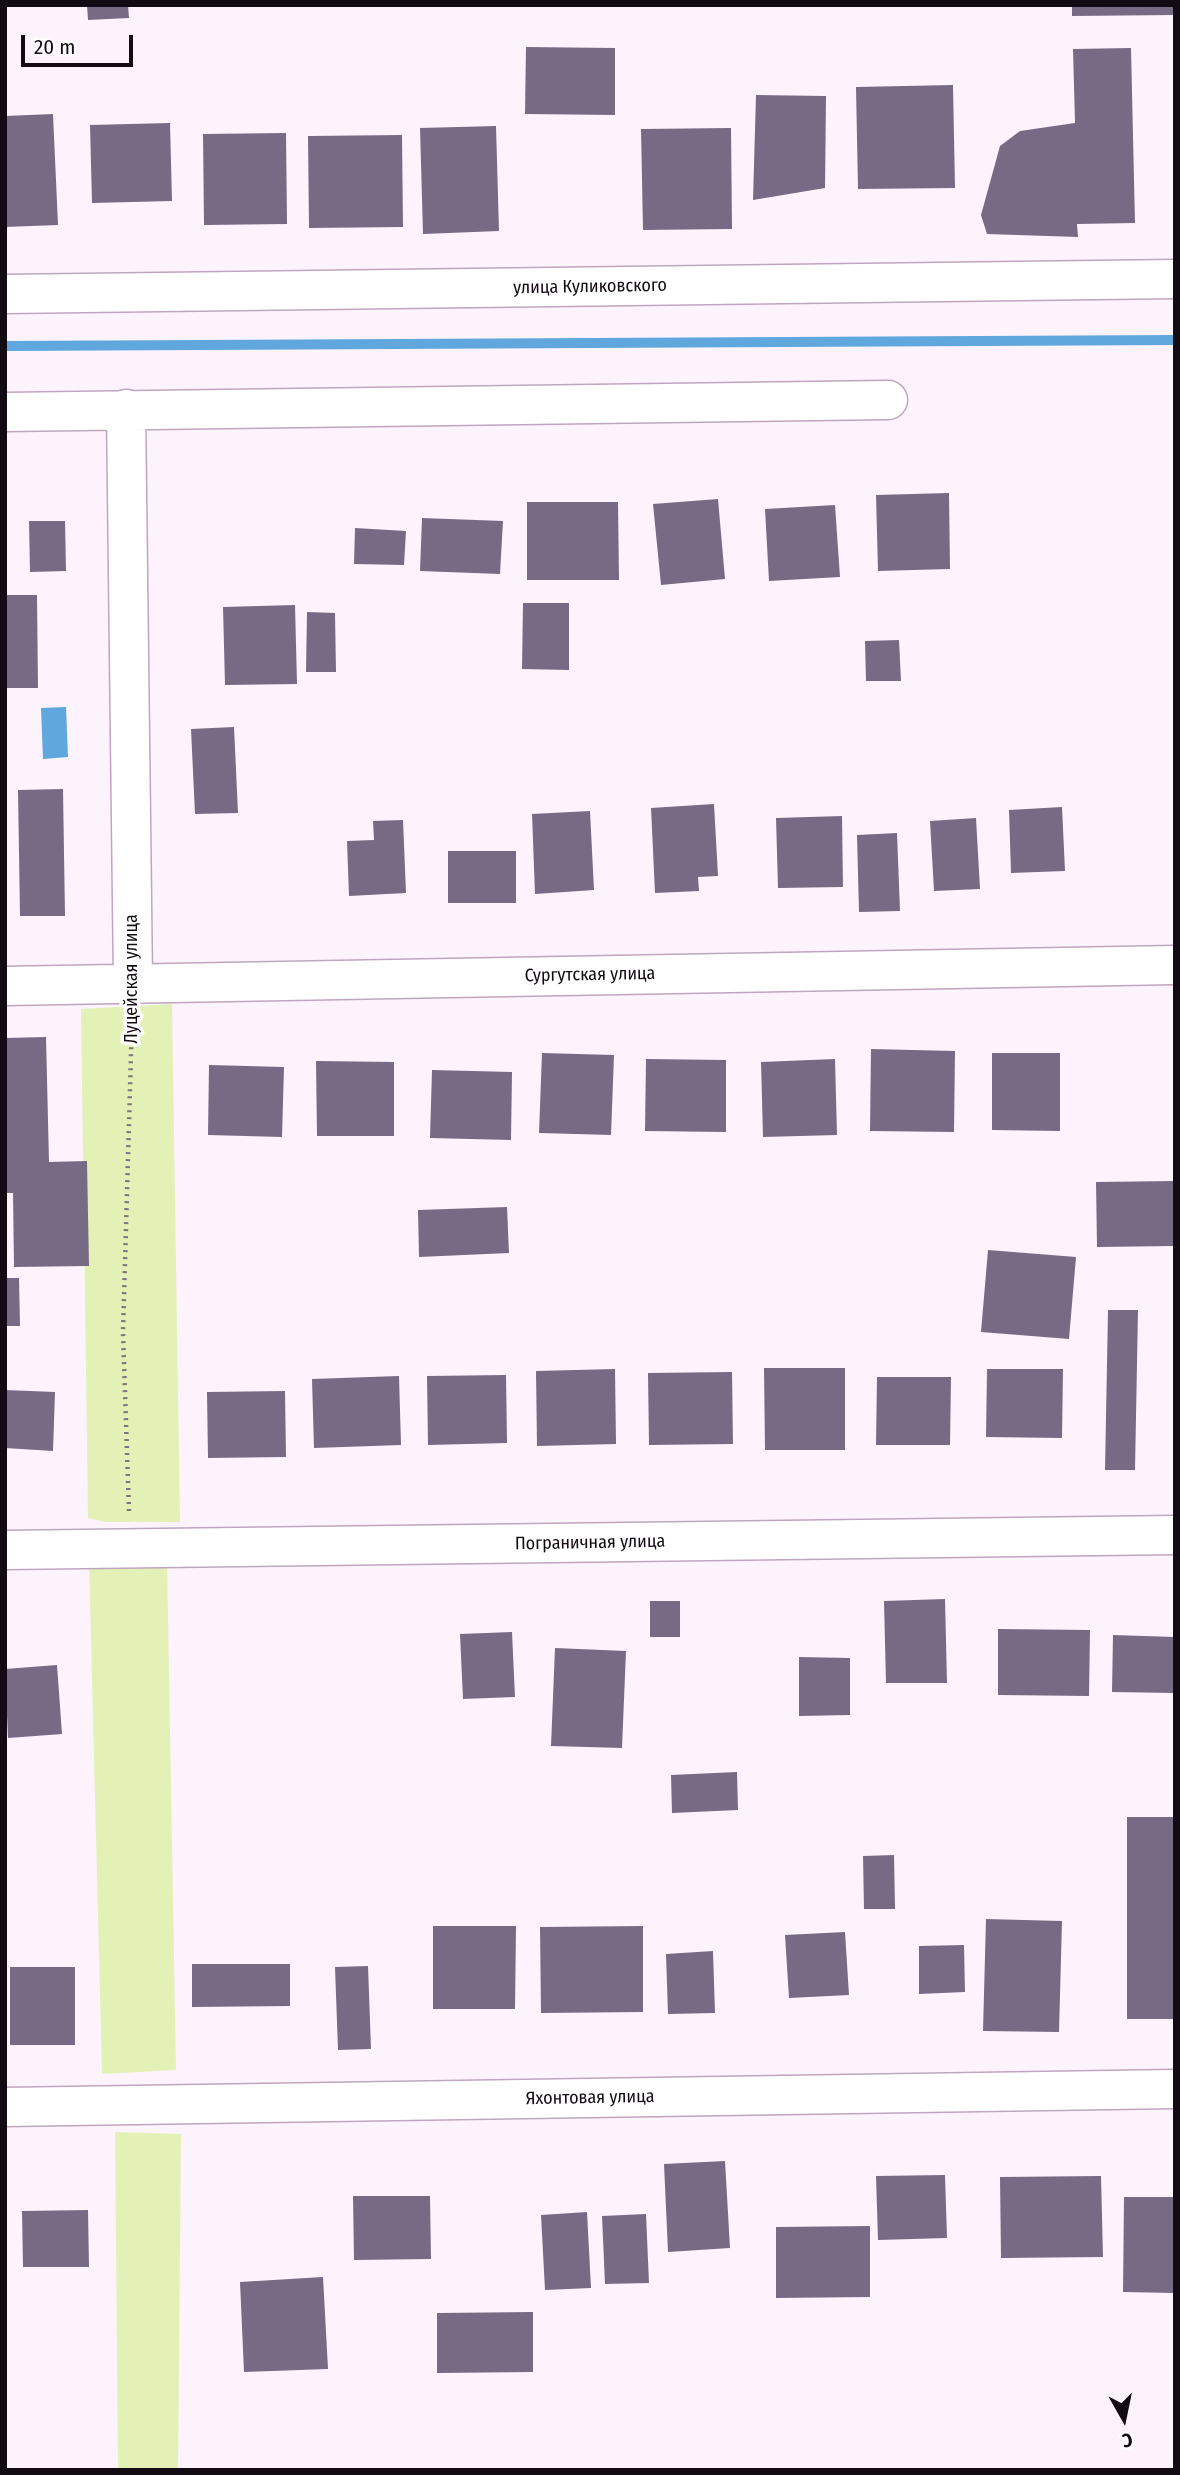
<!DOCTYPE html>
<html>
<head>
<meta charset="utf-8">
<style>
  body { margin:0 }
  #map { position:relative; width:1180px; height:2475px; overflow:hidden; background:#fdf3fd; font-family:"Fira Sans Condensed",sans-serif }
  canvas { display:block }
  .frame { position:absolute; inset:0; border:7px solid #130b13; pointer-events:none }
  .north { position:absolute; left:1089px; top:2384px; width:70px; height:70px; -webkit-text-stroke:5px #fff; paint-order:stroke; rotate:171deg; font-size:19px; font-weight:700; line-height:28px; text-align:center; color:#130b13 }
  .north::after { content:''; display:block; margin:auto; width:24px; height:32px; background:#130b13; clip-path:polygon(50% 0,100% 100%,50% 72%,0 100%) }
  .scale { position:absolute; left:21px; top:35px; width:112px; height:32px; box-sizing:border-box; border:4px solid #130b13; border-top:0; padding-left:9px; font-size:21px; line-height:24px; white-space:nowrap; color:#130b13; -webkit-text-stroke:5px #fff; paint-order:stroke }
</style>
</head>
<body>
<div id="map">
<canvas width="1180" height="2475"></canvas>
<div class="frame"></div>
<div class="north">С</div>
<div class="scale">20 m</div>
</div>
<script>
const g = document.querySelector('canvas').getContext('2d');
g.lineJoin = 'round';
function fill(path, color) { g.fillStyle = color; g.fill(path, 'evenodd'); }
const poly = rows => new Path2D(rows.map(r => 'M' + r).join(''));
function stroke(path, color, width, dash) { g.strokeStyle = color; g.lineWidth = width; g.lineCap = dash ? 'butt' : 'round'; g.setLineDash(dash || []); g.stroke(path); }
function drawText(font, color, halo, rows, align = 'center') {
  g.font = font + ' "Fira Sans Condensed",sans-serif'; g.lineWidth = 7; g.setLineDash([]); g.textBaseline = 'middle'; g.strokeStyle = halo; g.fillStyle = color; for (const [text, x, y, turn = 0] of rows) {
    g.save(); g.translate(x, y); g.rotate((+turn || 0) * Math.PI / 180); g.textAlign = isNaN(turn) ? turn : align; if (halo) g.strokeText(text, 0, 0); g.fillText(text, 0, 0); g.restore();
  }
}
const green = poly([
  [172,1004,180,1522,105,1522,88,1518,81,1009],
  [167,1560,176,2070,102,2074,89,1561],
  [115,2132,181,2134,178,2470,118,2470]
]);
const water = poly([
  [66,707,68,757,43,759,41,708]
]);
const stream = poly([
  [5,346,1175,340]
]);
const building = poly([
  [87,5,128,5,129,18,88,20],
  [1072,5,1175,5,1175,15,1072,16],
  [526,47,615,48,615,115,525,114],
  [1131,48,1135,223,1077,224,1078,237,987,234,981,215,1000,146,1020,131,1075,123,1073,49],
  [953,85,955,188,858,189,856,87],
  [756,95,826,96,825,188,753,200],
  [53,114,58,225,5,227,5,116],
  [170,123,172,201,92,203,90,125],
  [496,126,499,231,423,234,420,128],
  [731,128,732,229,643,230,641,129],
  [286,133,287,224,204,225,203,134],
  [402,135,403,227,309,228,308,136],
  [949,493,950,569,878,571,876,495],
  [718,499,725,579,661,585,653,504],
  [527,502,618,502,619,580,527,580],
  [835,505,840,577,769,581,765,509],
  [422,518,503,521,500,574,420,571],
  [29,521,65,521,66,571,30,572],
  [355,528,406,531,404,565,354,564],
  [5,595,37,595,38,688,5,688],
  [523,603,569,603,569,670,522,669],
  [295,605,297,684,225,685,223,607],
  [307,612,335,613,336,672,306,672],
  [899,640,901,681,866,681,865,641],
  [234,727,238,813,195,814,191,729],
  [63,789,65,916,20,916,18,790],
  [714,804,718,876,698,877,699,891,655,893,651,808],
  [1062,807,1065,871,1011,873,1009,810],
  [590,811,594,890,535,894,532,814],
  [842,816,843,887,778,888,776,818],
  [976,818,980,889,934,891,930,821],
  [403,820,406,893,349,896,347,841,374,840,373,821],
  [897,833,900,911,859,912,857,835],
  [448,851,516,851,516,903,448,903],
  [46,1037,49,1162,87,1161,89,1266,14,1267,13,1193,5,1193,5,1038],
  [871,1049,955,1051,954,1132,870,1131],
  [542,1053,614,1055,611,1135,539,1133],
  [992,1053,1060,1053,1060,1131,992,1130],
  [646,1059,726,1060,726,1132,645,1131],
  [835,1059,837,1135,763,1137,761,1062],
  [316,1061,394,1062,394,1136,317,1136],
  [209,1065,284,1067,282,1137,208,1135],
  [432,1070,512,1072,511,1140,430,1138],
  [1175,1181,1175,1246,1097,1247,1096,1182],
  [507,1207,509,1253,419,1257,418,1210],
  [988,1250,1076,1257,1069,1339,981,1332],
  [5,1278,19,1278,20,1326,5,1326],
  [1108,1310,1138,1310,1135,1470,1105,1470],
  [764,1368,845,1368,845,1450,765,1450],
  [615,1369,616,1444,537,1446,536,1371],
  [987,1369,1063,1369,1062,1438,986,1437],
  [732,1372,733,1444,649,1445,648,1373],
  [506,1375,507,1443,428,1445,427,1376],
  [399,1376,401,1445,314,1448,312,1379],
  [877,1377,951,1377,950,1445,876,1445],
  [5,1390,55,1392,53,1451,5,1448],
  [285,1391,286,1457,208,1458,207,1392],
  [945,1599,947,1683,886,1683,884,1601],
  [650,1601,680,1601,680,1637,650,1637],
  [998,1629,1090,1630,1089,1696,998,1695],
  [512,1632,515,1697,463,1699,460,1634],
  [1113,1635,1175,1637,1175,1693,1112,1692],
  [555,1648,626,1651,622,1748,551,1746],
  [799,1657,850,1658,850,1715,799,1716],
  [57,1665,62,1734,8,1738,5,1669],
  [737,1772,738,1810,672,1813,671,1775],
  [1127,1817,1175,1817,1175,2019,1127,2019],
  [894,1855,895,1909,864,1909,863,1856],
  [986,1919,1062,1921,1059,2032,983,2031],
  [433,1926,516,1926,515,2009,433,2009],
  [643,1926,643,2012,541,2013,540,1927],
  [845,1932,849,1995,789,1998,785,1935],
  [964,1945,965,1992,919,1994,919,1946],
  [713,1951,715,2013,668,2014,666,1954],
  [192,1964,290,1964,290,2006,192,2007],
  [368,1966,371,2049,338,2050,335,1967],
  [10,1967,75,1967,75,2045,10,2045],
  [725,2161,730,2248,668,2252,664,2164],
  [945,2175,947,2238,878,2240,876,2176],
  [1101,2176,1103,2257,1001,2258,1000,2177],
  [353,2196,430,2196,431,2259,354,2260],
  [1124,2197,1175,2197,1175,2293,1123,2292],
  [88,2210,89,2267,23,2267,22,2211],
  [587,2212,591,2288,545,2290,541,2215],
  [646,2214,649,2283,605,2284,602,2216],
  [870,2226,870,2297,776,2298,776,2227],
  [323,2277,328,2369,244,2372,240,2282],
  [533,2312,533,2372,437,2373,437,2313]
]);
const path = poly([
  [129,1511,123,1333,132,1019]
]);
const minor = poly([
  [5,294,1175,279],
  [126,409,133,983],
  [5,412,888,400],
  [5,986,1175,965],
  [5,1550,1175,1535],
  [5,2107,1175,2089]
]);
const streetNames = [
  ["улица Куликовского",590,287,-1],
  ["Сургутская улица",590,975,-1],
  ["Луцейская улица",132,979,-90],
  ["Пограничная улица",590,1543,-1],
  ["Яхонтовая улица",590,2098,-1]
];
fill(green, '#e3f1b7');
fill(water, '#5fa7dc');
stroke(stream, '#5fa7dc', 10);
fill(building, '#776a85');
stroke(minor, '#bea6be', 41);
stroke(path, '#7d747d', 4.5, [2, 5]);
stroke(minor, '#fff', 38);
drawText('18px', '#130b13', '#fff', streetNames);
</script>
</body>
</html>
